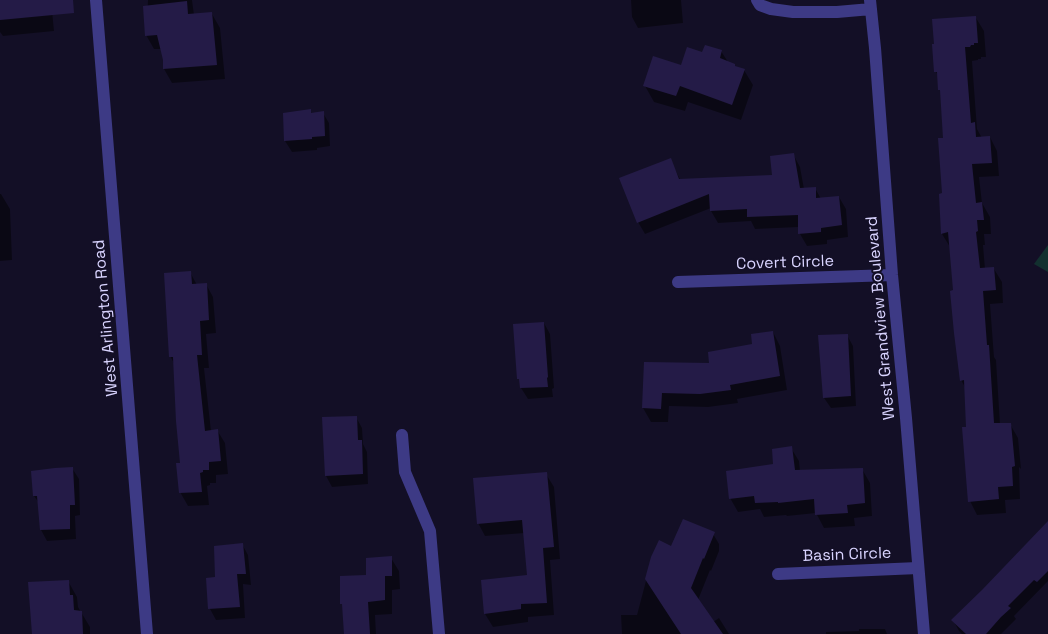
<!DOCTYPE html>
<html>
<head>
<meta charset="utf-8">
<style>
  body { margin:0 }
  canvas { display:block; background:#130f26 }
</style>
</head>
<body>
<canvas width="1048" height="634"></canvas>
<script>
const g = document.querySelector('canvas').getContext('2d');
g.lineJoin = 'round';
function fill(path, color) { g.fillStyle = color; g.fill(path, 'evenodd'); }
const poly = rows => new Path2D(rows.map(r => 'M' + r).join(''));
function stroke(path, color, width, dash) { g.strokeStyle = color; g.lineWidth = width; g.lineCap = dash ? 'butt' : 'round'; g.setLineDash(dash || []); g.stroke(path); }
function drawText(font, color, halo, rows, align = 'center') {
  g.font = font + ' "Space Grotesk",sans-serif'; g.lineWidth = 4; g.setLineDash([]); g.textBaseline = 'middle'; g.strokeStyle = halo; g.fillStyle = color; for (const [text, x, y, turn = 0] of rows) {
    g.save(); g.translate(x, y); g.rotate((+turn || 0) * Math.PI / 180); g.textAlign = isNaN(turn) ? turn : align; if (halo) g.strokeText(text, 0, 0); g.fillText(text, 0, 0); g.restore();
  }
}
const green = poly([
  [1048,245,1048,272,1034,264]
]);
const shadow = poly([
  [0,0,51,0,54,31,3,36,0,32],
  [148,0,192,0,194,15,212,14,220,28,225,79,172,83,164,69,164,60,161,49,154,49,146,35],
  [631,0,681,0,683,23,638,28,632,17],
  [976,18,984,31,986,57,981,57,981,59,978,59,978,60,972,61,977,129,982,138,990,137,997,151,999,176,979,177,982,203,990,217,991,234,984,234,985,245,983,245,985,269,994,269,1002,282,1003,303,990,304,994,357,996,360,1000,424,1010,424,1018,438,1021,469,1019,467,1020,499,1005,500,1006,513,977,515,970,501,966,389,961,380,950,247,942,234,944,140,941,92,939,89,939,77,936,72],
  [721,51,728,62,734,65,736,68,744,70,753,85,741,120,688,102,685,111,654,102,645,86,682,67,703,53],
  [310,111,312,114,323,113,329,123,330,146,317,148,317,150,292,152,285,141],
  [793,154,800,167,804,189,815,188,821,199,839,197,846,209,848,237,827,240,827,244,807,246,800,234,799,227,755,229,751,221,718,223,711,211,711,208,645,234,638,222,670,160,681,181,774,177],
  [0,194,1,194,10,209,12,260,0,261],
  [190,272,197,285,206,284,213,297,216,333,206,334,209,368,204,368,211,431,217,430,225,443,228,474,216,475,216,483,210,483,210,485,207,486,209,505,188,506,180,492,181,464,174,363,170,356],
  [544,323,550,334,554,388,552,389,553,397,528,399,521,388,521,383,519,379],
  [773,332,780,346,787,390,737,399,738,403,708,407,669,406,668,422,651,422,643,408,645,363,711,364,753,345],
  [847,335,853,346,856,406,831,408,824,398],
  [356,417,362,428,363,444,367,452,368,484,332,487,326,476,323,419],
  [791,448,799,461,800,471,862,469,870,483,872,516,854,518,855,526,824,528,816,513,787,516,786,515,764,517,760,509,738,512,730,498,774,465],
  [72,468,79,479,80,515,75,516,76,539,47,541,41,530,39,503,34,496],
  [546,474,554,487,560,559,550,560,554,615,528,617,528,622,493,627,485,614,528,576,525,533,485,536,478,523],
  [712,532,719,544,719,551,711,571,710,570,698,600,713,622,719,618,729,634,622,634,621,615,637,615,652,558,672,547],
  [1048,540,1048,581,1014,616,1016,619,1001,634,962,634,959,631,953,620],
  [242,544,248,555,251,585,243,584,245,618,216,620,210,609,208,579,216,578],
  [391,558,399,571,400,589,392,590,392,614,375,615,376,634,346,634,344,608,342,604,367,576],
  [68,581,77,597,78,607,90,627,90,634,34,634],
  [859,629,885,629,887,634,826,634,826,632,859,631]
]);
const building = poly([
  [0,0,73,0,74,13,0,20],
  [187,1,188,14,212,12,217,65,163,69,163,60,157,35,145,36,143,6],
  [976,16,978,43,974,43,974,45,971,45,970,47,965,47,971,123,975,122,976,137,990,136,992,163,972,164,976,203,982,202,984,220,977,220,978,231,976,232,980,268,994,267,996,290,983,291,987,345,989,345,994,423,1011,423,1015,466,1012,467,1013,486,998,487,999,499,968,502,962,427,966,427,964,380,960,381,954,333,950,291,953,290,948,232,941,234,939,194,942,193,938,138,943,138,940,90,938,90,937,72,934,72,932,44,934,44,932,19],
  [705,45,722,50,720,58,735,64,735,66,745,69,732,105,680,86,676,96,643,86,653,56,681,65,687,47,702,52],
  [311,109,311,113,324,111,325,136,312,137,312,139,284,141,283,113],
  [794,153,800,188,816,187,816,198,839,196,842,225,821,228,821,232,798,234,798,215,747,217,747,209,710,211,709,194,637,223,619,178,671,158,679,179,772,175,770,156],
  [191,271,192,284,207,283,209,320,200,321,202,355,197,355,205,431,218,429,221,461,209,462,209,470,203,470,203,472,200,473,202,492,179,493,176,463,180,463,176,421,173,357,169,357,164,273],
  [544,322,548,377,547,378,548,387,520,388,519,379,517,379,513,324],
  [773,331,780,376,730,385,731,390,700,394,662,393,661,409,642,408,644,362,709,363,708,352,752,344,751,334],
  [848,334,851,396,823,398,818,335],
  [357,416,358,440,362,440,363,474,325,476,322,417],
  [792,446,795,470,863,468,865,503,847,505,848,513,815,515,814,499,778,503,778,502,755,503,754,496,729,499,726,471,773,464,772,449],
  [73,467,75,505,70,505,70,529,40,530,37,496,33,496,31,471,55,468],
  [547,472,554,547,543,548,547,603,521,604,521,609,484,614,481,580,527,575,522,520,477,524,473,478],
  [683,519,715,532,704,559,703,558,691,588,723,634,681,634,645,579,651,557,659,540,671,546],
  [1048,521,1048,571,1037,582,1034,580,1008,606,1011,608,1001,617,986,634,966,634,951,620,982,590],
  [243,543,246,574,237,574,240,607,208,609,206,578,215,577,214,546],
  [392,556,392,576,385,576,385,600,368,602,370,634,344,634,342,604,340,604,340,576,366,575,366,558],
  [69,580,70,595,73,595,74,610,82,611,83,634,32,634,28,582]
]);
const minor = poly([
  [96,0,147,634],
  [757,0,760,5,771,9,793,12,837,12,871,9],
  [870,0,875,48,892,275,906,418,924,634],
  [678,282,892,275],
  [402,435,405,472,430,531,439,634],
  [778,574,918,568]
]);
const streetNames = [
  ["Covert Circle",785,263,-2],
  ["West Arlington Road",106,318,-95],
  ["West Grandview Boulevard",881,318,-95],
  ["Basin Circle",847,555,-2]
];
fill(green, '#12302f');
fill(shadow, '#0007');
fill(building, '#241b47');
stroke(minor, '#3d3a85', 12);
drawText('16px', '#d9d4ff', '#130f26', streetNames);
</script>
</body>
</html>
